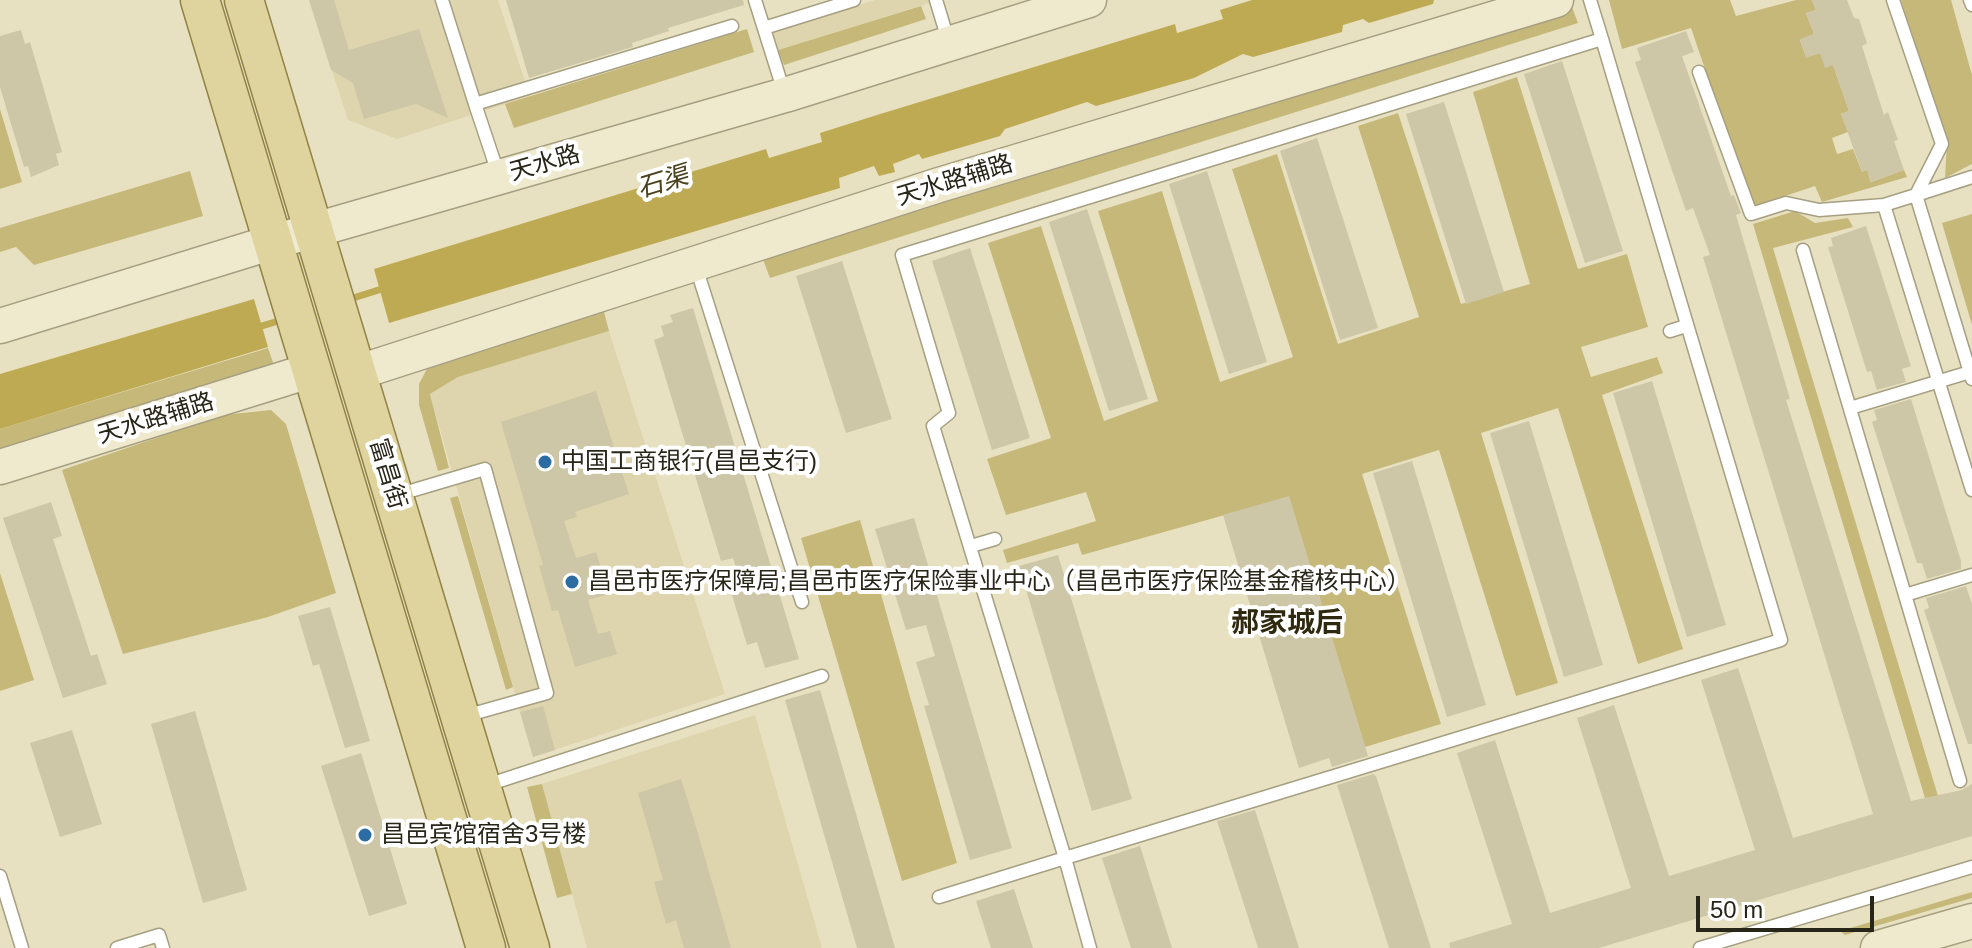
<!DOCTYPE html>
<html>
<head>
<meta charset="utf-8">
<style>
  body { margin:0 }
  #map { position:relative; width:1972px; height:948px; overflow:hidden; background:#e8e1c1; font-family:Helvetica,sans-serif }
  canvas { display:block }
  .scale { position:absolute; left:1696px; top:896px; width:178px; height:36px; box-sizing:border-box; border:4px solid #282519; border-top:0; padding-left:10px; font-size:24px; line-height:28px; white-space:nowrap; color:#282519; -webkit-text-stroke:6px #fff; paint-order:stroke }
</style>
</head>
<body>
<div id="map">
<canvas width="1972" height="948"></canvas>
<div class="scale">50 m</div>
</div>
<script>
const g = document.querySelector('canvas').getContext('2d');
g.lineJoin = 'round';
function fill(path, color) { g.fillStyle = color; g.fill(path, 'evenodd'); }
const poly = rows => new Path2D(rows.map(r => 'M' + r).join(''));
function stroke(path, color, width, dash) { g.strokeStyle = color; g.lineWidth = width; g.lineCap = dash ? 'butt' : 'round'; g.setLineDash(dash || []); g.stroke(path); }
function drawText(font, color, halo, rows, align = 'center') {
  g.font = font + ' Helvetica,"Noto Sans SC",sans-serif'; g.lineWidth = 8; g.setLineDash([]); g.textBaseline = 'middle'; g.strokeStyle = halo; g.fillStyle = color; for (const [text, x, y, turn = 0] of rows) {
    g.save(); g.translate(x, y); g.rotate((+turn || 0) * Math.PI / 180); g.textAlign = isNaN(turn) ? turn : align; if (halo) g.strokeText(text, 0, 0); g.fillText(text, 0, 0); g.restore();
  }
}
const built = poly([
  [309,0,498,0,530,96,397,139,348,120],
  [875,0,939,0,778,50,773,32],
  [609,331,725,694,533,757,430,394,458,377],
  [755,715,822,948,587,948,542,784]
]);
const green = poly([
  [1609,0,1730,0,1736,16,1796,0,1812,0,1816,10,1806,13,1814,34,1800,40,1806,57,1820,53,1833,65,1849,111,1841,114,1848,132,1832,138,1837,154,1853,149,1862,172,1869,168,1871,182,1904,170,1907,177,1822,202,1815,186,1752,207,1691,28,1622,49],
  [1901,0,1951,0,1972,75,1972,164,1945,178,1947,142],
  [921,6,926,19,784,65,778,50],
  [1572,7,1578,23,770,278,762,257],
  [747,29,754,52,514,128,505,104],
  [1517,77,1578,269,1627,254,1648,327,1581,347,1591,377,1657,357,1663,373,1602,395,1683,649,1638,664,1558,408,1481,433,1558,683,1516,696,1439,450,1362,474,1441,724,1365,747,1289,497,1082,555,1078,543,1007,563,1003,550,1096,521,1086,492,1006,515,987,459,1051,438,988,243,1041,226,1104,421,1158,401,1098,211,1162,191,1220,382,1293,357,1232,169,1277,154,1338,344,1419,317,1358,126,1398,113,1461,304,1530,284,1473,92],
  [0,109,22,182,0,189],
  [190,171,203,216,34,265,16,247,0,252,0,228],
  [1795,211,1815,223,1848,218,1853,227,1773,248,1938,796,1925,798,1753,224],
  [1972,214,1972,325,1942,223],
  [604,312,609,331,458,377,430,394,449,468,438,471,419,405,419,384,429,365],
  [268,348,274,365,0,449,0,429],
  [271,410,286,424,336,593,268,617,123,654,62,470,224,415],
  [458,496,513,687,506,690,450,498],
  [860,520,957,863,902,881,801,538],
  [0,573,34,680,0,691],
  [542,784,572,894,557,898,527,787],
  [1972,892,1972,898,1845,935,1840,931]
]);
const water = poly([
  [1252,0,1434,0,1433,4,1369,23,1363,19,1343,25,1342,32,1253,57,1243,54,1194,78,1096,106,1087,102,1005,129,1000,136,922,159,919,154,893,164,895,172,879,176,874,166,839,178,840,188,389,323,374,269,766,149,769,158,822,142,820,133,877,115,1175,24,1177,33,1223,19,1220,10],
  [254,299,268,347,0,429,0,374]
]);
const stream = poly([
  [347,300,388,287],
  [255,328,285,319]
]);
const building = poly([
  [309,0,334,0,349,50,419,29,448,118,416,104,364,119,353,83,331,70],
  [506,0,743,0,744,5,668,28,669,31,632,43,633,47,529,78],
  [1812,0,1847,0,1854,18,1859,19,1867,43,1862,46,1884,115,1888,112,1898,140,1894,141,1904,170,1870,182,1867,170,1862,172,1841,114,1849,111,1833,65,1825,68,1820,53,1806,58,1800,39,1814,34,1806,13,1816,10],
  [21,30,25,44,30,42,62,152,56,154,59,165,31,177,28,166,24,167,0,87,0,36],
  [1686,31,1694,52,1682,56,1731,196,1734,195,1741,213,1736,215,1790,399,1786,400,1911,801,1962,790,1972,784,1972,836,1599,948,1450,948,1449,943,1512,924,1457,753,1495,740,1550,913,1631,888,1577,718,1614,705,1669,876,1755,850,1701,680,1738,668,1793,838,1873,814,1703,257,1710,255,1693,208,1686,211,1635,62,1641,60,1637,48],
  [1562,61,1623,251,1585,263,1524,74],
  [1444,102,1504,292,1466,304,1406,114],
  [1317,138,1378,328,1340,340,1280,151],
  [1207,171,1267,362,1229,374,1169,184],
  [1087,209,1148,399,1109,411,1049,222],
  [1866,226,1911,366,1902,369,1906,382,1877,390,1871,371,1867,372,1828,247,1833,246,1831,238],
  [970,248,1030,438,992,450,932,261],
  [842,261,892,419,846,433,796,276],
  [693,308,799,659,765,668,757,642,747,645,732,595,743,591,733,558,721,561,654,340,664,336,661,326,673,322,670,315],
  [1652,381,1726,625,1687,637,1613,393],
  [596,391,629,494,575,512,577,517,564,521,576,558,596,552,609,594,588,600,598,634,610,631,617,654,575,667,558,610,552,611,539,566,543,565,501,422],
  [1911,399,1961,561,1961,569,1927,579,1922,563,1917,563,1872,422,1877,420,1874,410],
  [1529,421,1603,665,1564,677,1490,433],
  [1412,461,1486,705,1447,717,1373,473],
  [1289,496,1368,756,1332,767,1329,758,1299,768,1223,515],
  [51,502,62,536,53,539,91,656,97,654,107,684,63,698,3,518],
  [914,518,1012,848,970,860,924,706,929,705,916,662,935,656,926,625,906,630,875,529],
  [1058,555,1132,799,1092,811,1019,566],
  [1966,586,1972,604,1972,744,1968,744,1924,610,1929,608,1926,598],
  [330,607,370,741,345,748,319,664,313,666,298,616],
  [820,690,895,948,857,948,785,700],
  [543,706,555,750,533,757,520,712],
  [195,711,247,890,203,903,151,724],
  [72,730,102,824,60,837,30,743],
  [361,753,407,904,369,916,321,766],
  [1373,774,1376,776,1431,948,1389,948,1337,785],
  [681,779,694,820,731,948,684,948,676,920,666,924,654,882,663,880,638,793],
  [1255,810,1299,948,1258,948,1217,821],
  [1140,846,1172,948,1131,948,1102,858],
  [1014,889,1033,948,991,948,976,901]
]);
const lane = poly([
  [442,0,475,104],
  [755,0,784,92],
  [936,0,949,43],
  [1590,0,1602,39],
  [1970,0,1972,5],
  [764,28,854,0],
  [1602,39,1781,640,1065,858,933,426,949,413,902,255,1602,39],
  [1699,72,1751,214,1786,203,1819,210,1884,205,1916,195,1942,144,1893,0],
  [499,176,475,104,732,26],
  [1972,177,1916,195,1972,379],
  [1884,205,1972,490],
  [1803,250,1960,781],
  [696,267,802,602],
  [1670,331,1686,326],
  [1850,408,1970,372],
  [397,495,485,469,547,693,465,716],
  [971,546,995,539],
  [1905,595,1972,575],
  [487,785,822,676],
  [0,876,22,948],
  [939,897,1065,858,1090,948],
  [117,948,159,935,163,948],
  [1700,948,1972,867]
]);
const secondary = poly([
  [0,326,273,242,785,95,1089,0],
  [356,373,939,185,1556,0],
  [0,467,312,370],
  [1878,948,1972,921]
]);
const primary = poly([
  [200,0,486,948],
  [244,0,530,948]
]);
const markers = [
  [545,462,8,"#2b6ca2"],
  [572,582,8,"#2b6ca2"],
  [365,835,8,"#2b6ca2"]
];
const streetNames = [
  ["天水路",545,164,-16],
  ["天水路辅路",955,181,-17],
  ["天水路辅路",156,419,-17],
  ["富昌街",387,474,73]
];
const poiNames = [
  ["中国工商银行(昌邑支行)",561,462],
  ["昌邑市医疗保障局;昌邑市医疗保险事业中心（昌邑市医疗保险基金稽核中心）",588,582],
  ["昌邑宾馆宿舍3号楼",381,835]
];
const waterNames = [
  ["石渠",663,183,-17]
];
const quarterNames = [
  ["郝家城后",1287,624]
];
fill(built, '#ded5ae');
fill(green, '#c6b879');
fill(water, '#beaa53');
stroke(stream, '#beaa53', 7);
fill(building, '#cdc6a7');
stroke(lane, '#a69f81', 15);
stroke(secondary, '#a69f81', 37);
stroke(primary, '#918345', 41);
stroke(lane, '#fff', 12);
stroke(secondary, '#efe9ce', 34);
stroke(primary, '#dfd39e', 38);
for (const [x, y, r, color] of markers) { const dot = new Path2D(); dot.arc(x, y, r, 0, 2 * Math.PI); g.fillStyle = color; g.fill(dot); stroke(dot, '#fff', 3); }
drawText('24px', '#282519', '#fff', streetNames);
drawText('24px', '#282519', '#fff', poiNames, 'left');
drawText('italic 26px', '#4a421c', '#fff', waterNames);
drawText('bold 28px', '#2f290f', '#fff', quarterNames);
</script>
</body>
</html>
